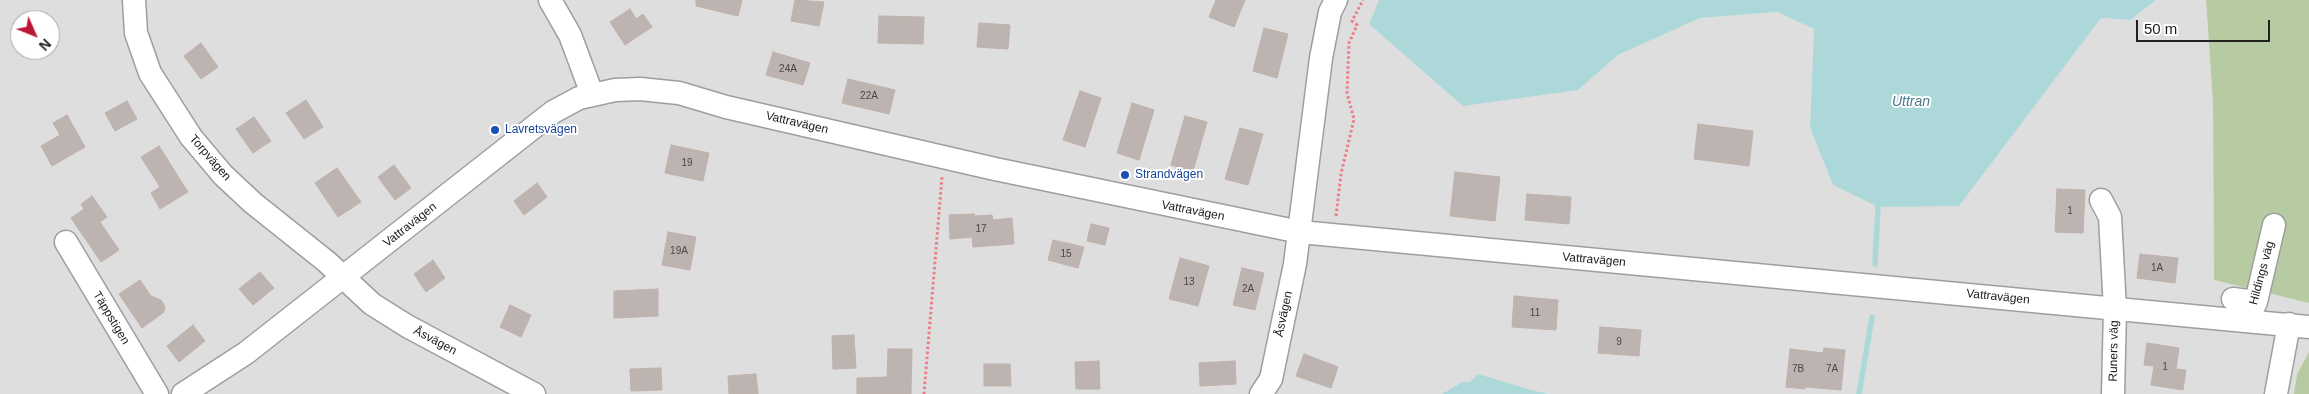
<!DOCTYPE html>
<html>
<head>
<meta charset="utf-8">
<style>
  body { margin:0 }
  #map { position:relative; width:2309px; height:394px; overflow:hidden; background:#f0ece8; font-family:Helvetica,sans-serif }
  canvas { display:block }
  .north { position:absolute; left:10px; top:10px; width:50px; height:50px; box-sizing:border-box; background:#fff; border:1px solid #a6a6a6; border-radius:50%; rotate:134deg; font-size:14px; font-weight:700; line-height:20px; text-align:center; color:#212121 }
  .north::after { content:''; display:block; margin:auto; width:18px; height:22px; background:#bc1537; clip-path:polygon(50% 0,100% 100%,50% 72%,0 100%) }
  .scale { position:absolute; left:2136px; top:20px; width:134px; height:22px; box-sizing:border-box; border:2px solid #212121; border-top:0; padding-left:6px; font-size:15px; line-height:18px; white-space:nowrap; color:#212121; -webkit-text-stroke:4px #fff; paint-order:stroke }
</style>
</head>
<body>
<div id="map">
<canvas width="2309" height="394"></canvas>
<div class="north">N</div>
<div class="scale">50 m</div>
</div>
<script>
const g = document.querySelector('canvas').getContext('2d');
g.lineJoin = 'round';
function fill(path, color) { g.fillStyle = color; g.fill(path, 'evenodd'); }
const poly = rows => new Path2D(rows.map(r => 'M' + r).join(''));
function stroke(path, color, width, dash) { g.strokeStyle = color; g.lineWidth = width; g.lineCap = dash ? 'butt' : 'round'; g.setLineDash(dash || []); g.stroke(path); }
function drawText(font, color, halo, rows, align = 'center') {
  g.font = font + ' Helvetica,sans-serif'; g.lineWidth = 4; g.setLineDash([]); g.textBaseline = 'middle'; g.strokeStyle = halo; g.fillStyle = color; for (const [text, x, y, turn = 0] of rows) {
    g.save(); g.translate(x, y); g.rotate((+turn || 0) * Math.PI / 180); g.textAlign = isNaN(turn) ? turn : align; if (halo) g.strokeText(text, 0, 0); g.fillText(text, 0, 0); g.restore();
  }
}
const residential = poly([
  [0,0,1379,0,1369,24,1578,90,1618,55,1700,18,1777,12,1814,29,1810,128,1833,185,1878,207,1959,205,2101,18,2130,20,2156,0,2206,0,2213,103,2214,280,2309,303,2309,352,2297,374,2294,394,1549,394,1462,382,1442,394,0,394],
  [20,20,50,20,50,50,20,50]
]);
const forest = poly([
  [2206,0,2309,0,2309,303,2214,280,2213,103],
  [2309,352,2309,394,2294,394,2297,374]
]);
const water = poly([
  [1379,0,2156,0,2130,20,2101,18,1959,206,1878,207,1833,185,1810,128,1814,29,1777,12,1700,18,1618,55,1578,90,1463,106,1369,24],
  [1478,374,1531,390,1549,394,1442,394,1462,382,1470,382]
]);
const stream = poly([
  [1875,264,1878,207],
  [1859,394,1872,317]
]);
const building = poly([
  [696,0,742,0,738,16,696,6,696,0],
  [795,0,824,2,819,26,791,21,795,0],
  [1216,0,1245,0,1234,27,1209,17,1216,0],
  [630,9,636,19,643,14,652,27,625,45,610,22,630,9],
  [879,16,924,17,923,44,878,43,879,16],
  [979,23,1010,25,1008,49,977,47,979,23],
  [1264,28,1288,34,1277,78,1253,71,1264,28],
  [201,43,218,67,201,79,184,56,201,43],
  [773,52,810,63,803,85,766,75,773,52],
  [848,79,895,90,889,114,842,103,848,79],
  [1080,91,1101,98,1085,147,1063,140,1080,91],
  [306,100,323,127,304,139,286,113,306,100],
  [127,101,137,119,115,131,105,113,127,101],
  [1132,103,1154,110,1139,160,1117,153,1132,103],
  [67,115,85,147,52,166,41,146,60,135,53,123,67,115],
  [1185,116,1207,122,1193,171,1171,165,1185,116],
  [254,117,271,141,253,153,236,129,254,117],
  [1698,124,1753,131,1749,166,1694,159,1698,124],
  [1240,128,1263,134,1248,185,1225,179,1240,128],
  [671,145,709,153,703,181,665,173,671,145],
  [159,146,188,192,160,209,151,193,160,187,141,157,159,146],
  [394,165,411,188,395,200,378,177,394,165],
  [337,168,361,202,338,217,315,183,337,168],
  [1455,172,1500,177,1495,221,1450,216,1455,172],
  [537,183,547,197,524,215,514,201,537,183],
  [2057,189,2085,190,2083,233,2055,232,2057,189],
  [1527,194,1571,197,1569,224,1525,220,1527,194],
  [92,196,107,217,100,222,119,250,101,262,71,218,84,209,81,204,92,196],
  [974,214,974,216,992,215,993,220,1012,218,1014,244,973,247,972,237,950,239,949,215,974,214],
  [1091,224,1109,228,1105,245,1087,241,1091,224],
  [668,232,696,237,690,270,662,265,668,232],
  [1053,240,1084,247,1078,268,1048,260,1053,240],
  [2140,254,2178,258,2175,283,2137,278,2140,254],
  [1180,258,1209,266,1198,306,1169,299,1180,258],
  [433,260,445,278,426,292,414,274,433,260],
  [1242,268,1264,273,1255,310,1233,305,1242,268],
  [260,272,274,288,253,305,239,289,260,272],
  [140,280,151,296,161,300,165,307,164,312,142,328,119,294,140,280],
  [658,289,658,316,614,318,614,291,658,289],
  [1514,296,1558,300,1556,330,1512,327,1514,296],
  [510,305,531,315,521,337,500,327,510,305],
  [193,325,205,341,179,362,167,346,193,325],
  [1600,327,1641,330,1639,356,1598,353,1600,327],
  [854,335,856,368,833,369,832,336,854,335],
  [2147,343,2179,348,2176,369,2186,370,2183,390,2151,385,2154,366,2144,365,2147,343],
  [1824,348,1845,350,1841,390,1805,387,1805,389,1786,387,1790,349,1823,353,1824,348],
  [888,349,912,349,911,394,857,394,857,378,887,377,888,349],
  [1304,354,1338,367,1331,388,1296,376,1304,354],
  [1099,361,1100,389,1076,389,1075,362,1099,361],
  [1235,361,1236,384,1200,386,1199,363,1235,361],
  [984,364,1010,364,1011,386,984,386,984,364],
  [661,368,662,390,631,391,630,369,661,368],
  [756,374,758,394,729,394,728,376,756,374]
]);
const path = poly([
  [1336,216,1341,174,1354,119,1347,93,1349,43,1357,25,1352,21,1363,0],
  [924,394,942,177]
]);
const minor = poly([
  [134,0,136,33,150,73,191,137,223,175,253,203,327,262,372,304,407,326,534,394],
  [550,0,570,35,592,94],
  [2101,200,2110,217,2115,309,2113,394],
  [66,242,157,394],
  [2233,299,2256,302],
  [2247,320,2256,302,2274,225],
  [183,394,246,353,553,112,579,98,615,90,640,89,679,93,726,107,995,169,1300,232,2309,327],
  [1261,394,1271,379,1295,264,1321,58,1330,12,1336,0],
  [2276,394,2289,324]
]);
const markers = [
  [495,130,5,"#1a4fb4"],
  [1125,175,5,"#1a4fb4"]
];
const numberNames = [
  ["24A",788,69],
  ["22A",869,96],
  ["19",687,163],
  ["1",2070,211],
  ["17",981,229],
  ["19A",679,251],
  ["15",1066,254],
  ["1A",2157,268],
  ["13",1189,282],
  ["2A",1248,289],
  ["11",1535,313],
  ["9",1619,342],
  ["1",2165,367],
  ["7B",1798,369],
  ["7A",1832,369]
];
const streetNames = [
  ["Vattravägen",797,123,13],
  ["Torpvägen",210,158,49],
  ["Vattravägen",1193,211,11],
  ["Vattravägen",410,225,-38],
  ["Vattravägen",1594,260,5],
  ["Hildings väg",2262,273,-75],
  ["Vattravägen",1998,297,6],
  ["Åsvägen",1284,314,-78],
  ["Täppstigen",111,318,59],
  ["Åsvägen",435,341,28],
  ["Runers väg",2114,351,-89]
];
const transitNames = [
  ["Lavretsvägen",505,130],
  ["Strandvägen",1135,175]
];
const waterNames = [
  ["Uttran",1911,102]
];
fill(residential, '#dedede');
fill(forest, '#b6cba1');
fill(water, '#add8d9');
stroke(stream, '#add8d9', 5.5);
fill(building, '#bdb4b1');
stroke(building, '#c0b1ac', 1);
stroke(minor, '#9e9e9e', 25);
stroke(path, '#ec7d88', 3, [2.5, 2.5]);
stroke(minor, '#fff', 22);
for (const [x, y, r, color] of markers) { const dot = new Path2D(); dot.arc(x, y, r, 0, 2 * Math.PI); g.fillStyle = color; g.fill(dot); stroke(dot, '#fff', 2); }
drawText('10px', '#484645', null, numberNames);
drawText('12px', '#212121', '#fff', streetNames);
drawText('12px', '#164399', '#fff', transitNames, 'left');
drawText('italic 14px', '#4c7c90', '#fff', waterNames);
</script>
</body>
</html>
